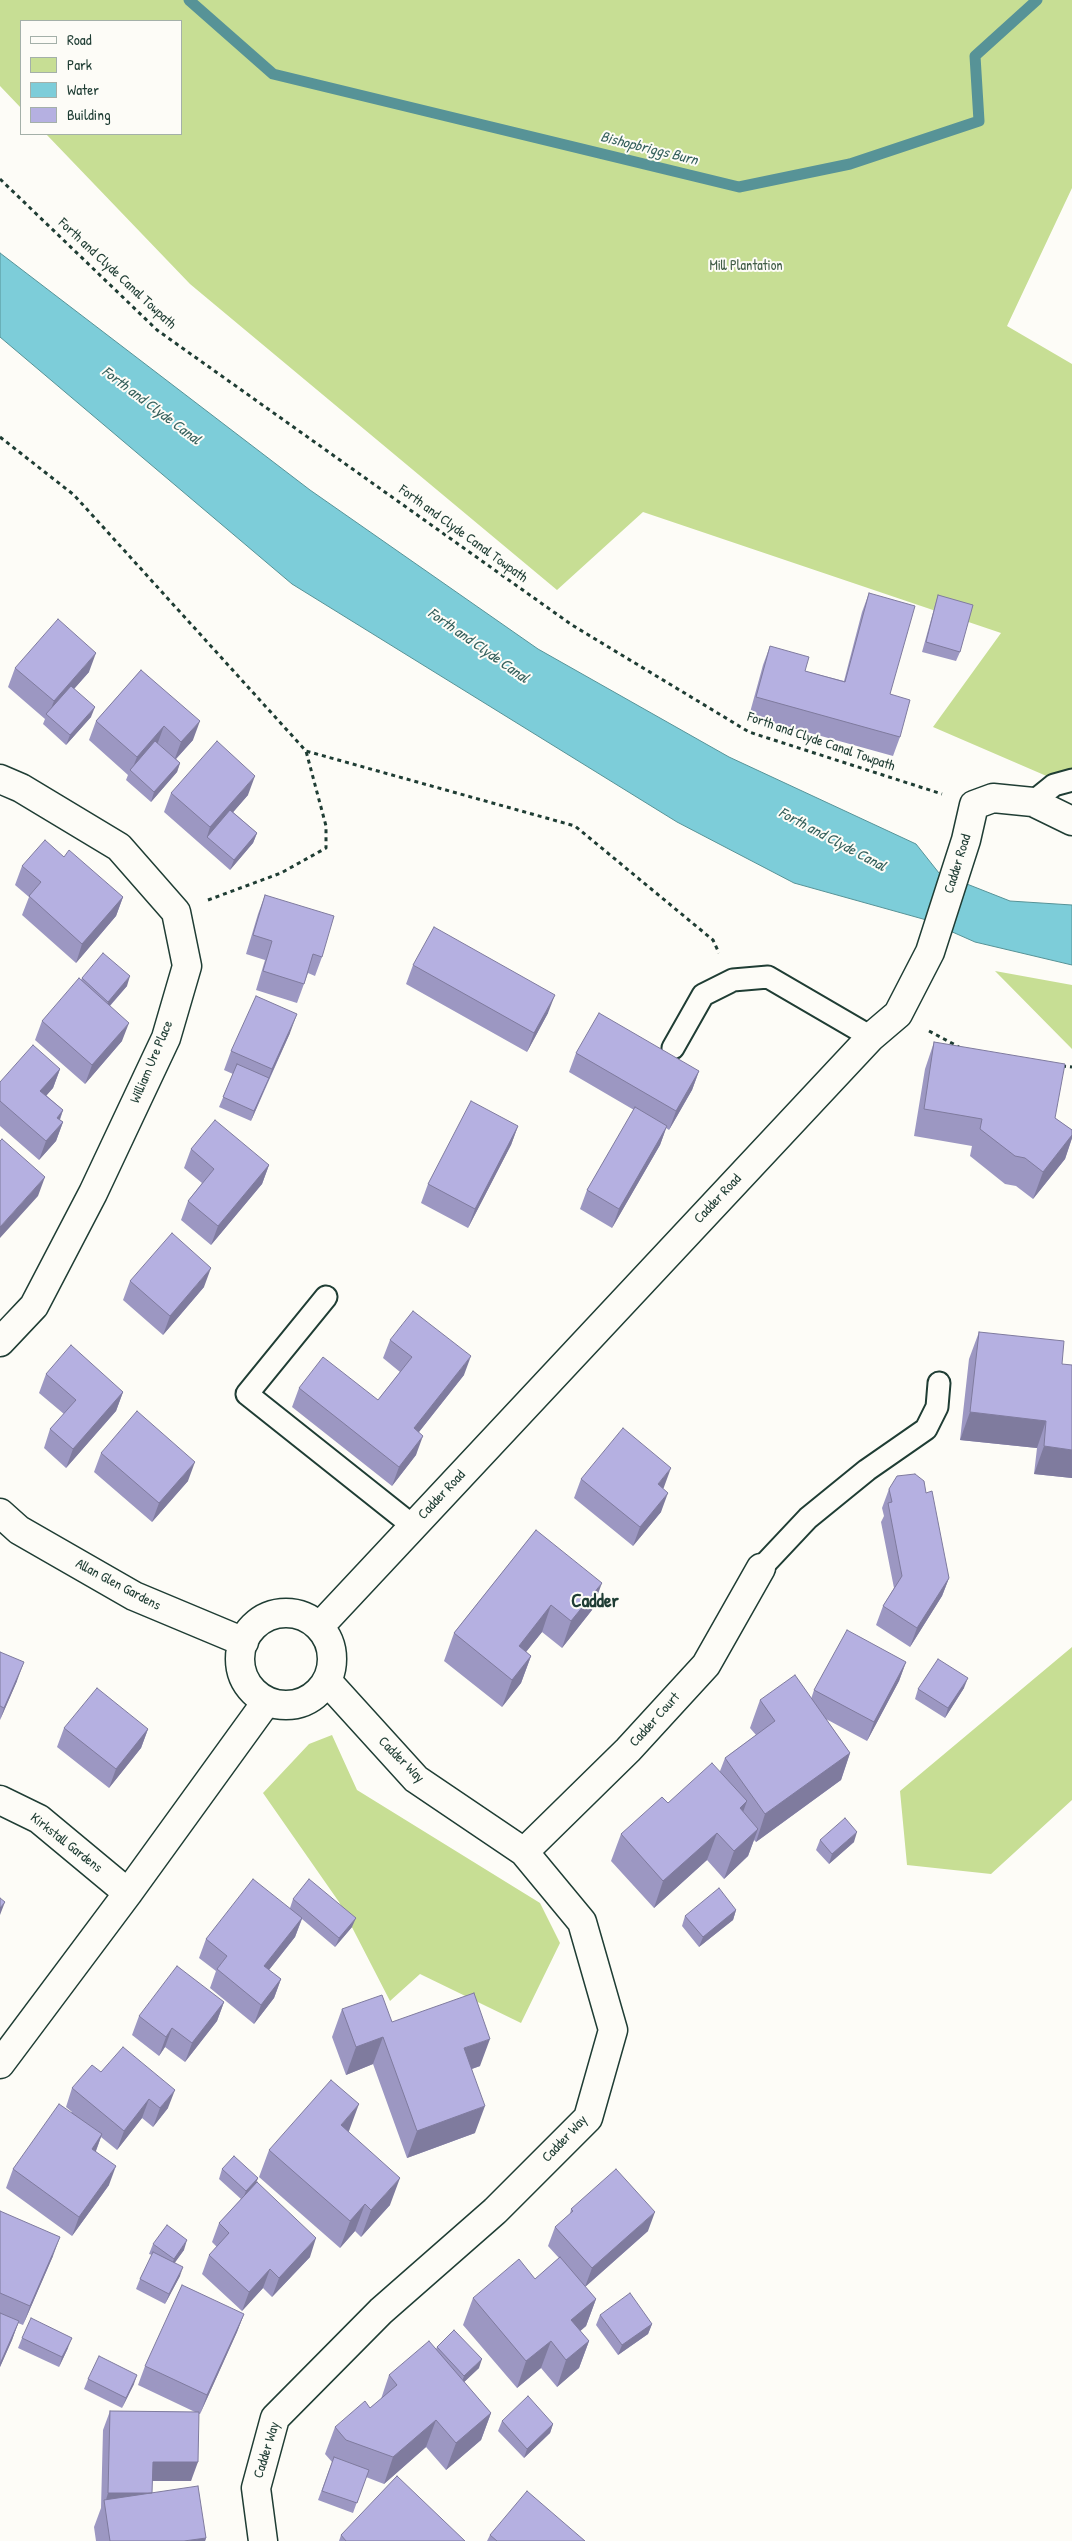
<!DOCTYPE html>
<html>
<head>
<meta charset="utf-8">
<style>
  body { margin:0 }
  #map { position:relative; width:1072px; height:2541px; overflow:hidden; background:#fdfcf7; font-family:"Patrick Hand",sans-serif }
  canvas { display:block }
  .legend { position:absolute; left:20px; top:20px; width:162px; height:115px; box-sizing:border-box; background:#fdfcf7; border:1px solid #a4b0a9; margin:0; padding:6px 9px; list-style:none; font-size:15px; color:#1f3d34 }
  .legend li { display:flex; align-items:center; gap:10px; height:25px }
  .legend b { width:25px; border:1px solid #a4b0a9 }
</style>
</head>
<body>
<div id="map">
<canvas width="1072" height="2541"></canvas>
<ul class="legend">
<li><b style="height:6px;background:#fdfcf7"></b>Road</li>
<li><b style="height:14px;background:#c7de94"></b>Park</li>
<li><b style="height:14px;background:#7dcdd9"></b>Water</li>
<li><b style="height:14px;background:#b5b0e1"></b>Building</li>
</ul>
</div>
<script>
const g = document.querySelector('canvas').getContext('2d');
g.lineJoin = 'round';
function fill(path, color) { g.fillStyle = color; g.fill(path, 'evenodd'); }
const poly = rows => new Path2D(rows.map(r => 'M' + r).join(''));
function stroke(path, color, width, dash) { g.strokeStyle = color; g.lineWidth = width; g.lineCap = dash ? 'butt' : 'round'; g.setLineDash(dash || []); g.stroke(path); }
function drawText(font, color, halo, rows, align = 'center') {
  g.font = font + ' "Patrick Hand",sans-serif'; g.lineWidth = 4; g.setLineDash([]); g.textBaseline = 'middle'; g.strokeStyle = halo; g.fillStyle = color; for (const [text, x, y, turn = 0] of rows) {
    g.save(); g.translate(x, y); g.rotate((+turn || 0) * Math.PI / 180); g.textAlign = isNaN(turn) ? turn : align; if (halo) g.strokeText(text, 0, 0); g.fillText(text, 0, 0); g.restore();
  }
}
const green = poly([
  [0,0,1072,0,1072,188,1007,326,1072,364,1072,787,933,727,1001,633,643,512,557,590,190,284,46,134,181,134,181,21,21,21,21,108,0,86],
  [995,971,1072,985,1072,1049],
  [1072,1647,1072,1800,991,1874,907,1865,900,1791],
  [332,1735,357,1790,540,1903,560,1943,521,2023,420,1974,390,2001,339,1902,263,1793,309,1744]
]);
const water = poly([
  [0,253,310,490,538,649,729,757,916,844,939,873,1010,901,1072,905,1072,965,975,942,923,919,794,883,677,822,292,584,0,337,0,253]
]);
const stream = poly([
  [189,0,273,74,739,187,850,164,979,121,975,56,1037,0]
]);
const path = poly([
  [0,179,157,330,572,625,749,732,942,794],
  [0,437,74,495,306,751,575,826,713,940,719,953],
  [208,900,281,873,326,848,326,826,306,751],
  [929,1031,959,1047],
  [1062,1066,1072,1067]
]);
const service = poly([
  [1033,802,1054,785,1072,780],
  [673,1048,703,995,733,980,768,977,871,1037],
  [326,1297,247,1394,413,1526],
  [761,1568,808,1518,867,1470,926,1429,937,1407,939,1383]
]);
const minor = poly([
  [0,779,21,788,119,847,176,912,187,966,166,1038,93,1193,34,1306,0,1342],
  [0,1513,19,1530,134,1596,244,1642],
  '240 1659a46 46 0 1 1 92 0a46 46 0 1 1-92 0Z',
  [319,1627,871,1037,898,1014,930,952,966,840,974,805,993,798,1033,802,1072,821],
  [0,1800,39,1819,128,1893],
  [524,1852,628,1750,706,1665,761,1568],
  [0,2064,128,1893,267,1701],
  [263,2541,256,2488,275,2418,381,2311,495,2211,588,2118,613,2030,582,1922,524,1852,416,1779,327,1681]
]);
const wall = poly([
  [869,593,890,694,900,737,893,756,749,716,763,665,770,646,805,671,844,681,862,612],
  [938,595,960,652,956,661,922,652,935,605],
  [15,668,89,672,74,689,91,717,66,745,43,724,45,719,8,687],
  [141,670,193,740,176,759,180,763,177,772,151,802,126,780,128,775,89,740,96,721],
  [171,793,248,795,233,812,257,833,253,843,230,870,164,812],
  [22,866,123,897,116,916,76,963,22,915,29,897,15,885],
  [265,895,322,957,315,976,308,973,297,1003,256,990,265,960,246,954,258,914],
  [413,965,548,1013,527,1052,406,984],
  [82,978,127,986,110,1006,122,1041,85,1084,35,1040,42,1021,81,980],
  [290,1033,251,1121,219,1107,233,1074,224,1070,231,1051],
  [934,1042,1055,1118,1072,1130,1072,1138,1065,1159,1033,1199,1016,1186,1005,1184,970,1156,972,1146,914,1136,925,1069],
  [576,1053,699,1071,692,1090,669,1130,666,1128,660,1145,612,1228,580,1209,587,1190,634,1110,569,1072],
  [60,1069,53,1088,46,1095,63,1110,60,1120,63,1122,56,1141,39,1160,0,1126,0,1082],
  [518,1126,511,1145,468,1228,421,1203,428,1184],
  [191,1149,269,1165,262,1184,211,1245,181,1220,188,1201,202,1183,184,1168],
  [130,1281,204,1287,163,1335,123,1300],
  [979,1332,1062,1364,1072,1478,1034,1474,1037,1448,960,1440,969,1359],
  [390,1340,464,1375,419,1432,416,1455,392,1486,292,1407,299,1388,378,1400,400,1372,383,1358],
  [46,1374,123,1392,116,1411,66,1468,44,1448,50,1429,64,1414,39,1393],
  [101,1453,188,1481,152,1522,94,1472],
  [581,1479,664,1487,663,1489,661,1512,633,1546,574,1498],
  [889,1489,926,1493,949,1578,942,1596,910,1647,876,1625,883,1606,894,1588,881,1522,884,1516,882,1508],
  [536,1530,592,1610,562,1648,542,1632,526,1652,531,1656,521,1683,502,1707,444,1661,454,1633],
  [0,1652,17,1681,0,1720],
  [906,1662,899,1681,867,1741,826,1719,850,1753,841,1780,756,1842,754,1840,748,1856,724,1879,707,1860,654,1908,611,1861,621,1834,668,1803,720,1771,725,1758,756,1735,750,1728,760,1700,811,1699,814,1690],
  [964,1688,945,1718,915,1699,918,1689],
  [64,1728,148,1729,141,1748,109,1788,57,1747],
  [820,1840,854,1842,829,1864,816,1850],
  [293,1899,352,1927,335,1947,302,1919,295,1937,269,1970,281,1979,274,1998,254,2024,210,1988,216,1971,199,1958,206,1939,290,1908],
  [736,1910,733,1920,699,1947,682,1926,685,1916],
  [224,2002,217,2021,185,2062,165,2047,159,2056,132,2035,139,2016],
  [342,2009,392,2022,480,2066,472,2069,475,2133,407,2158,373,2064,346,2075,332,2037],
  [101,2072,168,2108,153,2127,142,2118,117,2150,101,2137,96,2151,109,2185,72,2236,6,2188,13,2169,72,2112,66,2107,72,2088],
  [349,2131,349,2132,390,2205,361,2237,355,2231,340,2248,259,2177,269,2150],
  [222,2169,258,2178,256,2182,310,2257,272,2297,263,2288,242,2311,202,2274,209,2255,217,2247,212,2242,219,2223,241,2199,219,2179],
  [571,2209,648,2231,585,2287,596,2299,586,2326,580,2331,589,2341,579,2368,557,2387,541,2368,517,2388,463,2325,473,2298,535,2279,559,2258,548,2246,555,2227,570,2214],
  [0,2211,53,2256,23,2325,18,2323,12,2340,0,2367],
  [153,2244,184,2250,175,2262,180,2276,165,2304,136,2289,140,2279,152,2255,149,2254],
  [244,2314,237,2332,200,2414,199,2414,191,2481,152,2481,152,2493,206,2538,205,2541,96,2541,94,2527,101,2508,103,2430,110,2411,195,2412,138,2385,145,2366],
  [600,2315,652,2324,648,2334,618,2355,596,2325],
  [22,2338,68,2348,59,2367,18,2348],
  [437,2347,479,2368,464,2382,491,2413,481,2440,446,2470,426,2447,384,2484,366,2477,353,2513,318,2500,332,2462,325,2454,335,2427,370,2408,381,2399,389,2375,436,2349],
  [88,2379,134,2384,122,2408,84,2389],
  [502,2421,553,2424,550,2433,524,2458,498,2431],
  [341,2535,465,2541,339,2541],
  [490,2535,585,2541,487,2541]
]);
const shadedWall = poly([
  [96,653,89,672,49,717,48,716,54,701],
  [95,707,91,717,66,745,70,735],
  [200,721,193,740,174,761,181,742],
  [164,726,157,745,131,772,137,757],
  [180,763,177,772,151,802,154,792],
  [255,776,248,795,210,839,207,837,210,827],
  [257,833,253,843,230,870,234,860],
  [123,897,116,916,76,963,82,944],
  [130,976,127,986,105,1011,108,1002],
  [555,995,548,1013,527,1052,534,1033],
  [297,1014,290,1033,265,1088,272,1069],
  [129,1023,122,1041,85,1084,92,1065],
  [60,1069,53,1088,34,1110,40,1091],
  [699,1071,692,1090,669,1130,676,1111],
  [269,1078,265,1088,251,1121,254,1111],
  [63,1110,56,1129,57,1118],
  [63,1122,56,1141,39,1160,46,1141],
  [518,1126,511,1145,468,1228,475,1209],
  [667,1126,660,1145,612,1228,619,1209],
  [1072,1135,1072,1138,1065,1159,1033,1199,1043,1172],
  [269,1165,262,1184,211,1245,218,1226],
  [45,1177,38,1196,0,1238,0,1227],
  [211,1268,204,1287,163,1335,170,1316],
  [471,1356,464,1375,407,1447,414,1428],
  [123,1392,116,1411,66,1468,73,1449],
  [970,1412,1046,1421,1037,1448,960,1440],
  [423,1436,416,1455,392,1486,399,1467],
  [1044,1446,1072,1450,1072,1478,1034,1474],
  [195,1462,188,1481,152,1522,159,1503],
  [671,1468,664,1487,651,1503,658,1484],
  [668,1493,661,1512,633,1546,640,1527],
  [949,1578,942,1596,910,1647,917,1628],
  [602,1583,592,1610,562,1648,571,1621],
  [551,1605,542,1632,509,1673,519,1646],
  [531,1656,521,1683,502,1707,512,1680],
  [24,1662,17,1681,0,1720,4,1708],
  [906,1662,899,1681,867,1741,874,1722],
  [968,1678,964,1688,945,1718,948,1708],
  [148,1729,141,1748,109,1788,116,1769],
  [850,1753,841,1780,756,1842,765,1814],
  [747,1801,737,1829,740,1808],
  [758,1829,748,1856,724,1879,734,1851],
  [857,1832,854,1842,829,1864,832,1854],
  [717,1833,707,1860,654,1908,663,1881],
  [5,1902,0,1915,0,1908],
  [736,1910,733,1920,699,1947,703,1937],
  [302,1918,295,1937,257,1985,264,1966],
  [356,1918,352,1927,335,1947,339,1938],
  [281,1979,274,1998,254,2024,261,2005],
  [224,2002,217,2021,185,2062,192,2043],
  [172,2028,165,2047,159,2056,166,2037],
  [383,2037,373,2064,346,2075,356,2047],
  [490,2039,480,2066,454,2075,464,2048],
  [175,2090,168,2108,153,2127,160,2108],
  [149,2099,142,2118,117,2150,124,2131],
  [359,2104,349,2131,331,2152,341,2125],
  [485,2106,475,2133,407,2158,417,2131],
  [102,2134,95,2153,92,2149],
  [116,2166,109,2185,72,2236,79,2217],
  [258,2178,254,2188,242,2201,246,2191],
  [400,2178,390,2205,361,2237,371,2210],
  [365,2204,355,2231,340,2248,350,2221],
  [655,2212,648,2231,585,2287,592,2268],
  [60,2237,53,2256,23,2325,30,2306],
  [316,2238,310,2257,272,2297,279,2278],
  [187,2240,184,2250,171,2268,174,2259],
  [183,2267,180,2276,165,2304,169,2294],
  [270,2269,263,2288,242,2311,249,2292],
  [596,2299,586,2326,562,2347,571,2320],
  [244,2314,237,2332,200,2414,207,2395],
  [19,2321,12,2340,0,2367,0,2364],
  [652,2324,648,2334,618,2355,622,2345],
  [72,2338,68,2348,59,2367,62,2357],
  [551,2341,541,2368,517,2388,526,2361],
  [589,2341,579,2368,557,2387,566,2360],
  [482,2359,479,2368,461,2385,464,2376],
  [137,2375,134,2384,122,2408,126,2398],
  [491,2413,481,2440,446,2470,456,2443],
  [436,2420,426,2447,384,2484,393,2457],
  [553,2424,550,2433,524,2458,527,2449],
  [153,2462,198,2462,191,2481,146,2481],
  [108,2493,152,2493,105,2503],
  [206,2538,205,2541,184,2541]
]);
const building = poly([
  [869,593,915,606,890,694,910,700,900,737,756,697,770,646,809,657,805,671,845,682,869,593],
  [938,595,973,605,960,652,926,642,938,595],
  [58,619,96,653,54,701,15,668,58,619],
  [141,670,200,721,181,742,164,726,137,757,96,721,141,670],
  [71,686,95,707,70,735,46,714,71,686],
  [155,741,180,763,154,792,130,770,155,741],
  [217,741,255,776,210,827,171,793,217,741],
  [230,810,257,833,234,860,207,837,230,810],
  [45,840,64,857,69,850,123,897,82,944,29,896,41,882,22,866,45,840],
  [265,895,334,916,322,957,313,954,304,984,263,971,272,941,253,935,265,895],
  [434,927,555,995,534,1033,413,965,434,927],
  [103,953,130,976,108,1002,82,978,103,953],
  [79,978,129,1023,92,1065,42,1021,79,978],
  [256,996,297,1014,272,1069,231,1051,256,996],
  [599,1013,699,1071,676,1111,576,1053,599,1013],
  [934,1042,1065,1064,1055,1118,1072,1130,1072,1135,1043,1172,1025,1158,1015,1156,980,1129,982,1119,924,1109,934,1042],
  [33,1045,60,1069,40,1091,63,1110,57,1118,63,1122,46,1141,0,1101,0,1082,33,1045],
  [237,1064,269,1078,254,1111,223,1097,237,1064],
  [471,1101,518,1126,475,1209,428,1184,471,1101],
  [635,1107,667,1126,619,1209,587,1190,635,1107],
  [215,1120,269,1165,218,1226,188,1201,214,1169,191,1149,215,1120],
  [2,1139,45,1177,0,1227,0,1141,2,1139],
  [172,1233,211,1268,170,1316,130,1281,172,1233],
  [413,1311,471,1356,414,1428,423,1436,399,1467,299,1388,323,1357,378,1400,412,1357,390,1340,413,1311],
  [979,1332,1064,1341,1062,1364,1072,1365,1072,1450,1044,1446,1046,1421,970,1412,979,1332],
  [71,1345,123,1392,73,1449,50,1429,76,1400,46,1374,71,1345],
  [137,1411,195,1462,159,1503,101,1453,137,1411],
  [623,1428,671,1468,658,1484,668,1493,640,1527,581,1479,623,1428],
  [915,1474,924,1481,926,1493,932,1491,949,1578,917,1628,883,1606,902,1576,888,1503,892,1502,889,1489,897,1476,915,1474],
  [536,1530,602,1583,571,1621,551,1605,519,1646,531,1656,512,1680,454,1633,536,1530],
  [847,1630,906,1662,874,1722,814,1690,847,1630],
  [0,1652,24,1662,4,1708,0,1706,0,1652],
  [938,1659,968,1678,948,1708,918,1689,938,1659],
  [795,1675,850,1753,765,1814,725,1758,775,1721,760,1700,795,1675],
  [97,1688,148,1729,116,1769,64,1728,97,1688],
  [712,1763,747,1801,740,1808,758,1829,734,1851,717,1833,663,1881,621,1834,662,1797,668,1803,712,1763],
  [845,1818,857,1832,832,1854,820,1840,845,1818],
  [253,1879,302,1918,264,1966,281,1979,261,2005,217,1969,227,1956,206,1939,253,1879],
  [309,1879,356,1918,339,1938,293,1899,309,1879],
  [719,1888,736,1910,703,1937,685,1916,719,1888],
  [0,1898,5,1902,0,1908,0,1898],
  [177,1966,224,2002,192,2043,172,2028,166,2037,139,2016,177,1966],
  [474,1993,490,2039,464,2048,485,2106,417,2131,383,2037,356,2047,342,2009,382,1995,392,2022,474,1993],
  [123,2047,175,2090,160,2108,149,2099,124,2131,72,2088,92,2065,101,2072,123,2047],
  [331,2080,359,2104,341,2125,400,2178,371,2210,365,2204,350,2221,269,2150,331,2080],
  [59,2104,102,2134,92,2149,116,2166,79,2217,13,2169,59,2104],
  [234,2156,258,2178,246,2191,222,2169,234,2156],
  [616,2169,655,2212,592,2268,555,2227,573,2211,571,2209,616,2169],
  [257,2182,316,2238,279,2278,270,2269,249,2292,209,2255,229,2233,219,2223,257,2182],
  [0,2211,60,2237,30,2306,0,2293,0,2211],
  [167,2225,187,2240,174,2259,153,2244,167,2225],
  [153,2252,183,2267,169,2294,140,2279,153,2252],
  [560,2257,596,2299,571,2320,589,2341,566,2360,551,2341,526,2361,473,2298,519,2259,535,2279,560,2257],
  [182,2285,244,2314,207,2395,145,2366,182,2285],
  [630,2293,652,2324,622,2345,600,2315,630,2293],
  [0,2313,19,2321,0,2364,0,2313],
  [31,2318,72,2338,62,2357,22,2338,31,2318],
  [454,2330,482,2359,464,2376,437,2347,454,2330],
  [429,2341,491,2413,456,2443,436,2420,393,2457,346,2440,335,2427,365,2401,370,2408,397,2385,389,2375,429,2341],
  [99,2356,137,2375,126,2398,88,2379,99,2356],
  [528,2396,553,2424,527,2449,502,2421,528,2396],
  [110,2411,199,2412,198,2462,153,2462,152,2493,108,2493,110,2411],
  [334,2457,369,2470,357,2503,322,2491,334,2457],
  [397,2476,465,2541,346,2541,341,2535,397,2476],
  [198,2486,206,2538,184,2541,110,2541,104,2500,198,2486],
  [527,2491,585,2541,497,2541,490,2535,527,2491]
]);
const parkNames = [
  ["Mill Plantation",746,266]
];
const streetNames = [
  ["Forth and Clyde Canal Towpath",117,274,43],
  ["Forth and Clyde Canal Towpath",463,534,36],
  ["Forth and Clyde Canal Towpath",821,742,19],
  ["Cadder Road",958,864,-73],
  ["William Ure Place",152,1062,-67],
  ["Cadder Road",718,1199,-47],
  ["Cadder Road",442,1495,-47],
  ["Allan Glen Gardens",118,1585,28],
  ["Cadder Court",655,1720,-48],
  ["Cadder Way",401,1760,45],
  ["Kirkstall Gardens",66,1843,38],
  ["Cadder Way",565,2139,-47],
  ["Cadder Way",267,2450,-73]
];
const waterNames = [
  ["Bishopbriggs Burn",649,149,14],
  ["Forth and Clyde Canal",151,406,37],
  ["Forth and Clyde Canal",478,646,35],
  ["Forth and Clyde Canal",832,840,28]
];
const districtNames = [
  ["Cadder",595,1602]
];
fill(green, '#c7de94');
fill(water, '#7dcdd9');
stroke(water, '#579397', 1);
stroke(stream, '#579397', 11);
stroke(service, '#1f3d34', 25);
stroke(minor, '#1f3d34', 31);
stroke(path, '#1f3d34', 3, [4, 4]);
stroke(service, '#fdfcf7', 21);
stroke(minor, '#fdfcf7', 28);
fill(wall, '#9c97c2');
fill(shadedWall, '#7f7b9e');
fill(building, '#b5b0e1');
stroke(building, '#7f7b9e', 1);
drawText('14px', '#415d47', '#fdfcf7', parkNames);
drawText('14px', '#1f3d34', '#fdfcf7', streetNames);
drawText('italic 15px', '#36615d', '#fdfcf7', waterNames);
drawText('bold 19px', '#1f3d34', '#fdfcf7', districtNames);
</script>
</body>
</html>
